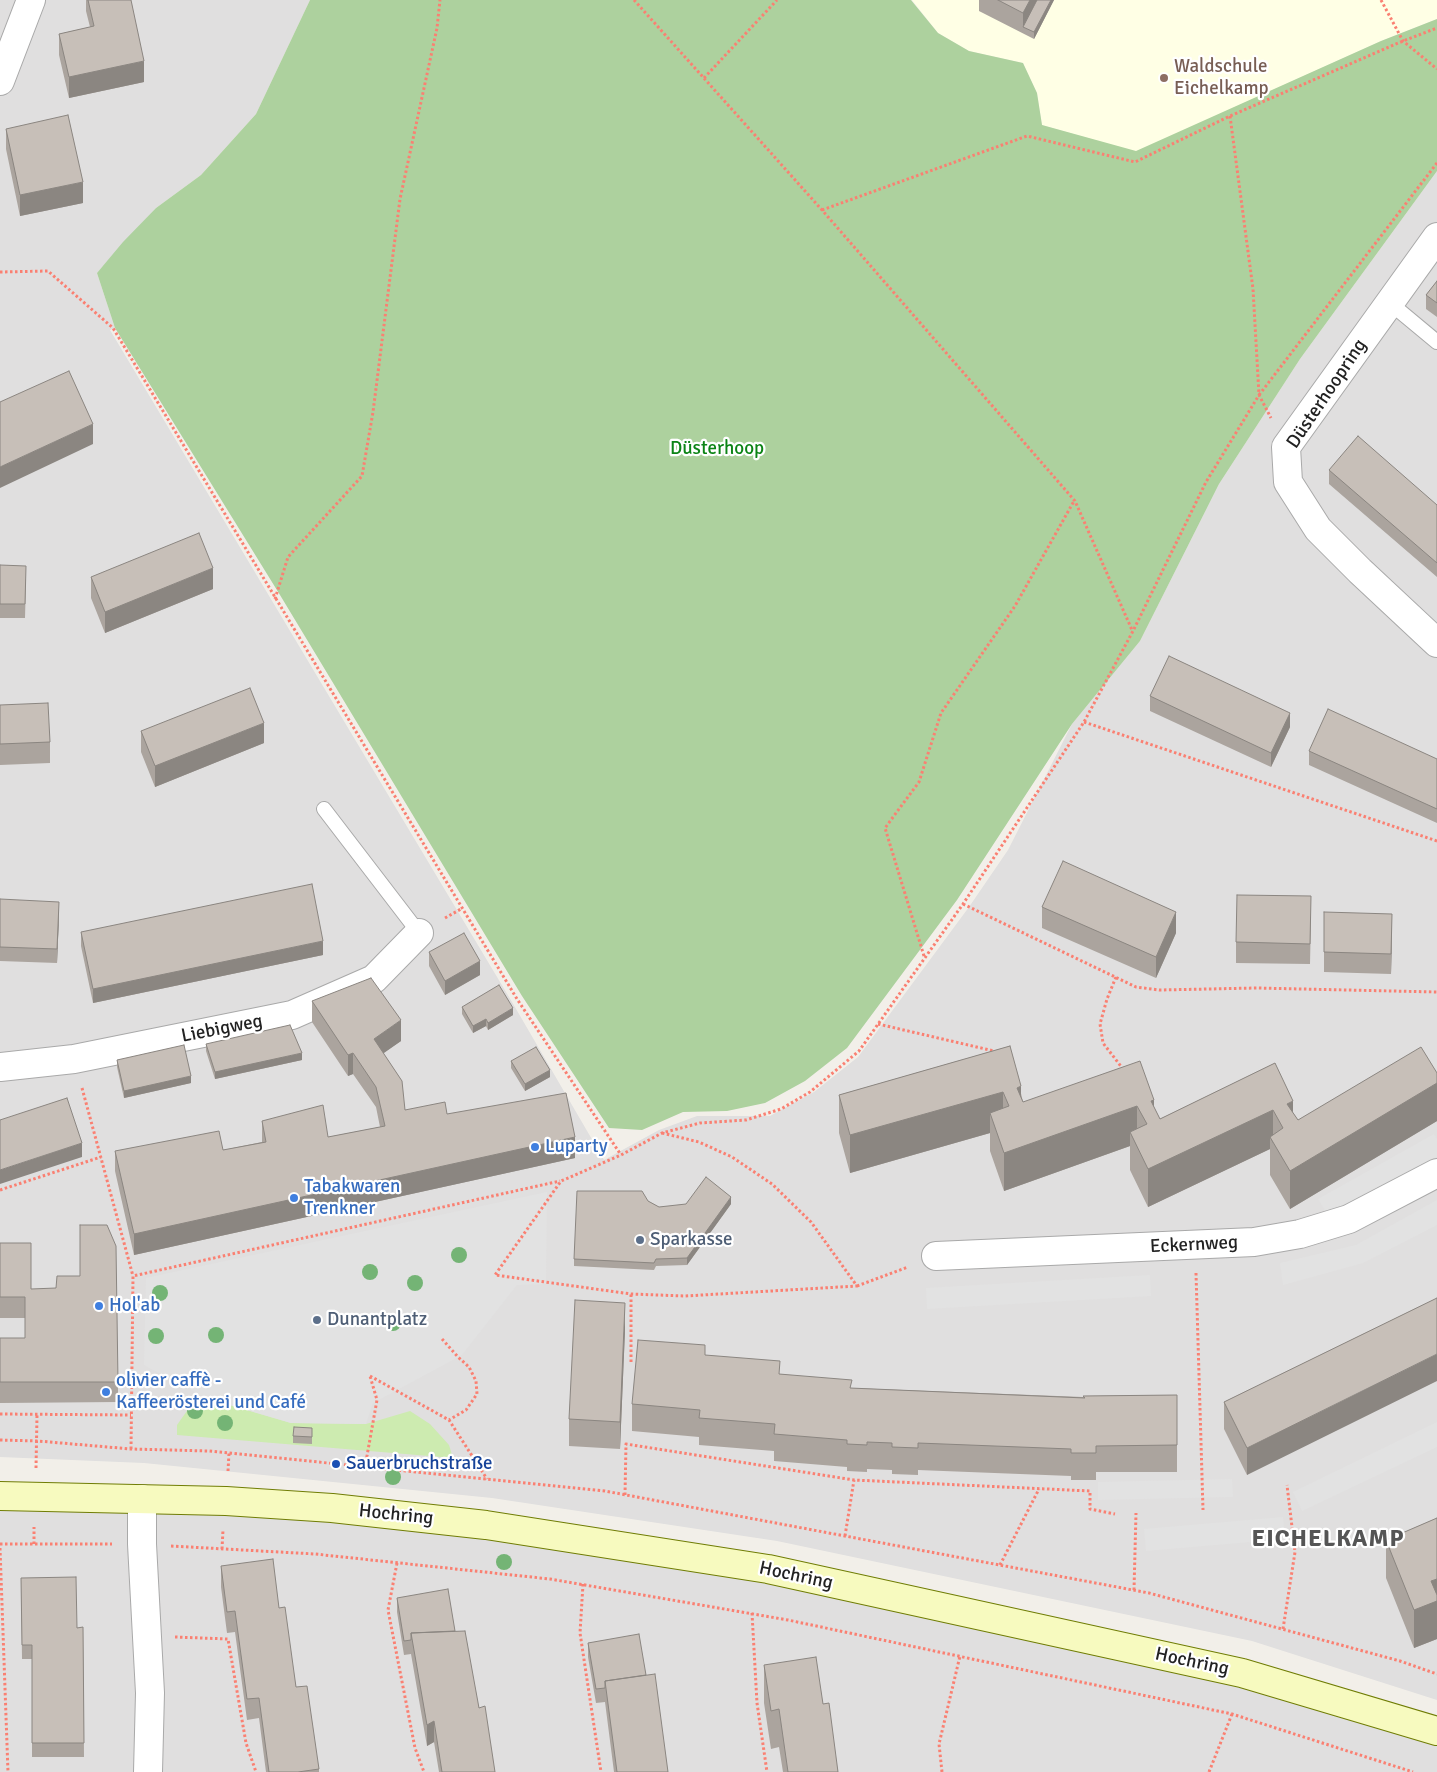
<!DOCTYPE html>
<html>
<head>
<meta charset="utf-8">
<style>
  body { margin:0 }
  canvas { display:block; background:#f2efe9 }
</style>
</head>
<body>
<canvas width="1437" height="1772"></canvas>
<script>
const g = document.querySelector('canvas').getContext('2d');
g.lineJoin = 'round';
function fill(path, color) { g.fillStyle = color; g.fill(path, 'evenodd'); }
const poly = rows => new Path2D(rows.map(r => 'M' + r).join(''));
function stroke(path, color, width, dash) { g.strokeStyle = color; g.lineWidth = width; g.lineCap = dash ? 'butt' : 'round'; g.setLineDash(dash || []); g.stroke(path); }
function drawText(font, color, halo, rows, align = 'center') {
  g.font = font + ' Signika,sans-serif'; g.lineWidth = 4.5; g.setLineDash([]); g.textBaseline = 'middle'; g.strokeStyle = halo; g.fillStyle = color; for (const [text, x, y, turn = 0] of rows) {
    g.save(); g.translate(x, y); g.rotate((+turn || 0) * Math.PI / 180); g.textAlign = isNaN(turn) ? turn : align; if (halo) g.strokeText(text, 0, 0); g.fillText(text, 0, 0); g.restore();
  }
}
const residential = poly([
  [0,0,310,0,256,114,201,175,156,208,97,273,115,328,110,330,512,1002,604,1160,659,1130,697,1116,770,1116,814,1092,858,1057,969,907,1008,850,1072,724,1140,641,1219,484,1300,359,1437,171,1437,1700,1252,1641,777,1541,492,1498,144,1463,0,1457],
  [0,1503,486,1525,1242,1673,1437,1744,1437,1772,0,1772]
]);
const education = poly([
  [912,0,1437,0,1437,19,1381,41,1136,152,1042,125,1037,93,1023,63,969,51,938,33]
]);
const grass = poly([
  [206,1398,291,1423,366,1424,410,1411,430,1424,449,1445,453,1458,177,1435,177,1425,189,1408]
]);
const forest = poly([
  [310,0,911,0,938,33,969,51,1023,63,1037,93,1042,125,1136,151,1381,41,1437,19,1437,171,1300,359,1219,484,1140,641,1072,724,957,900,847,1048,805,1081,765,1103,727,1111,683,1112,642,1130,609,1128,522,996,280,595,115,328,97,273,123,242,156,208,201,175,256,114]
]);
const parking = poly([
  [1434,1134,1437,1139,1437,1157,1329,1217,1318,1199],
  [547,1192,546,1284,517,1285,462,1355,373,1403,366,1424,291,1423,206,1398,144,1365,146,1278],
  [1437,1200,1437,1225,1363,1263,1283,1285,1280,1263,1356,1245],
  [1150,1275,1151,1296,927,1309,926,1288],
  [1437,1422,1437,1447,1302,1511,1293,1492],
  [1232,1479,1233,1497,1098,1500,1098,1482],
  [1283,1517,1285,1539,1146,1551,1144,1529]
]);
const path = poly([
  [634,0,822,210,1075,501,1132,630],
  [1381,0,1403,41,1437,69],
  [704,78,777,0],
  [1230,116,1253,289,1259,395],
  [822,210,1027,136,1135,162,1230,116,1403,41,1437,28],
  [0,272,48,271,113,328,517,999,621,1155],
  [1259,395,1437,163],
  [275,599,288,557,362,476,373,412,400,199,437,28,440,0],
  [1084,722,1437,841],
  [963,904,1136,987,1159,990,1257,988,1437,992],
  [445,918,461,909],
  [924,956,885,828,919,782,941,713,1015,606,1074,501],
  [1116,977,1107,999,1100,1024,1103,1043,1123,1069],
  [878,1024,994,1051],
  [82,1088,133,1276],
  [662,1133,699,1142,732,1157,772,1184,811,1222,857,1286,685,1296,631,1294,495,1275,561,1181,621,1155,662,1133,700,1123,746,1120,781,1109,810,1092,859,1051,963,904,1084,722,1133,631,1206,482,1259,395,1271,418],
  [0,1190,101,1157],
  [1196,1273,1203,1510],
  [857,1286,908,1267],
  [442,1339,458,1357,469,1367,476,1381,477,1394,466,1410,449,1420],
  [631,1362,631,1294],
  [370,1376,449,1420,487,1479],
  [0,1414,131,1415],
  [0,1440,38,1441,131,1449,209,1451,605,1491,1149,1593,1400,1661,1437,1674],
  [131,1449,133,1276,560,1181],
  [365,1467,377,1400,370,1376],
  [36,1468,37,1415],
  [228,1471,229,1453],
  [625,1495,626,1444,854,1480,1090,1491,1090,1509,1115,1514],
  [845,1536,854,1480],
  [0,1544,112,1544],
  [34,1544,34,1527],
  [171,1546,315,1554,550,1579,788,1620,1232,1714,1413,1772],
  [0,1548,8,1772],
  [222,1549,223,1530],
  [397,1563,388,1610,415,1748,424,1772],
  [1000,1565,1039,1489],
  [583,1584,580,1633,601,1772],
  [1134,1590,1136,1513],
  [752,1613,757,1703,767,1772],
  [1283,1629,1295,1552,1287,1485],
  [175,1637,228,1639,246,1743,256,1772],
  [942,1772,939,1744,960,1656],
  [1209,1772,1232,1714]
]);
const lane = poly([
  [1390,303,1437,342],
  [324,809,419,933]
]);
const street = poly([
  [0,81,31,0],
  [1437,237,1286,447,1288,482,1318,529,1360,571,1437,643],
  [0,1067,74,1059,292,1015,374,979,419,933],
  [936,1256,1254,1242,1300,1234,1349,1219,1437,1173],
  [142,1499,142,1544,150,1693,148,1772]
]);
const secondary = poly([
  [0,1496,226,1501,332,1508,486,1525,768,1569,1242,1673,1437,1731]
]);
const trees = [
  [459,1255],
  [370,1272],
  [415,1283],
  [160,1293],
  [393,1323],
  [216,1335],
  [156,1336],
  [195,1411],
  [225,1423],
  [393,1477],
  [504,1562]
];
const wall = poly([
  [86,0,88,0,144,82,69,98,59,55,59,34,90,27,86,11],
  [979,0,1054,0,1034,39,979,11],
  [6,129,83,203,20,216,6,149],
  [1437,281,1437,317,1426,309,1426,295],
  [1329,470,1437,505,1437,577,1329,484],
  [0,565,26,580,25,618,0,618],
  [91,577,213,589,105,633,91,598],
  [1150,696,1290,727,1271,767,1150,711],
  [0,705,50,742,50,763,0,765],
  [141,731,264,743,155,787,141,752],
  [1309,751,1437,759,1437,823,1309,765],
  [0,899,59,916,57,963,0,961],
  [1042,907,1176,933,1156,978,1042,928],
  [1311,917,1310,964,1236,963,1236,942],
  [81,932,323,955,93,1003,81,946],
  [1392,935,1391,974,1324,972,1324,952],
  [429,952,480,975,445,995,429,966],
  [312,1001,401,1041,383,1053,405,1110,447,1114,575,1158,134,1255,115,1171,115,1151,223,1150,262,1142,262,1121,328,1137,380,1127,376,1107,353,1074,348,1076,312,1022],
  [462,1007,513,1015,488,1030,486,1026,473,1033,462,1014],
  [206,1044,302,1060,215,1079,206,1051],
  [1010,1046,1023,1102,1154,1107,1160,1119,1275,1063,1293,1113,1298,1120,1437,1073,1437,1121,1290,1209,1270,1175,1270,1149,1148,1207,1130,1170,1130,1146,1004,1191,990,1151,990,1133,850,1173,839,1133,839,1095],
  [117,1060,191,1083,124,1098,117,1067],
  [511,1061,550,1077,525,1091,511,1068],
  [648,1201,659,1207,731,1204,687,1265,656,1266,654,1270,574,1266,574,1259],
  [0,1243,31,1289,118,1382,118,1402,0,1403,0,1338,25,1338,25,1318,0,1318],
  [1437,1298,1247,1475,1224,1429,1224,1402],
  [625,1330,620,1449,569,1446,569,1419],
  [705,1355,780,1374,852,1388,1083,1397,1083,1396,1177,1395,1177,1472,1096,1472,1096,1480,1071,1480,1071,1476,918,1470,918,1475,892,1474,892,1470,867,1469,867,1472,847,1471,847,1467,774,1461,774,1451,699,1445,699,1437,632,1431,632,1404],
  [312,1428,312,1444,293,1443,293,1436],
  [1437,1518,1437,1639,1414,1648,1386,1578,1386,1540],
  [221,1566,279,1608,296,1687,319,1769,319,1772,266,1772,259,1718,247,1720,235,1632,227,1633,221,1587],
  [21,1578,77,1628,83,1627,84,1757,32,1757,32,1659,22,1659],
  [397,1598,455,1631,479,1708,495,1772,439,1772,434,1742,427,1746,411,1654,404,1655,397,1612],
  [588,1643,646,1675,668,1772,614,1772,605,1702,596,1703,588,1657],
  [764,1665,823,1704,838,1772,783,1772,779,1747,771,1749,764,1703]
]);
const shadedWall = poly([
  [1030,0,1041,0,1023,27,1023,13],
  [1051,0,1054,0,1034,39,1034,32],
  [144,61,144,82,69,98,69,77],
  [83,182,83,203,20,216,20,195],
  [93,424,93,444,0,488,0,467],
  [213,568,213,589,105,633,105,612],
  [1290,713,1290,727,1271,767,1271,753],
  [264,723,264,743,155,787,155,766],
  [59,902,59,916,57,963,57,949],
  [1176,912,1176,933,1156,978,1156,957],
  [1392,914,1392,935,1391,974,1391,954],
  [323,941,323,955,93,1003,93,989],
  [480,961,480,975,445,995,445,981],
  [513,1008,513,1015,488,1030,488,1023],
  [486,1019,486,1026,473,1033,473,1026],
  [401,1020,401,1041,374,1060,374,1039],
  [302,1053,302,1060,215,1079,215,1072],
  [353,1053,353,1074,348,1076,348,1055],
  [550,1070,550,1077,525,1091,525,1084],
  [191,1076,191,1083,124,1098,124,1091],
  [1437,1083,1437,1121,1290,1209,1290,1171],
  [1021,1086,1021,1124,1017,1088],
  [1003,1092,1003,1130,990,1113,990,1133,850,1173,850,1135],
  [1154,1100,1154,1138,1151,1101],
  [1293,1101,1293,1139,1287,1104],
  [1137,1106,1137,1144,1130,1132,1130,1146,1004,1191,1004,1153],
  [1273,1110,1273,1143,1270,1137,1270,1149,1148,1207,1148,1169],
  [575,1137,575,1158,134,1255,134,1234],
  [82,1143,82,1157,0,1184,0,1170],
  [731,1197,731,1204,687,1265,687,1258],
  [625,1303,625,1330,620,1449,620,1422],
  [1437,1354,1437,1381,1247,1475,1247,1448],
  [1437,1579,1437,1639,1414,1648,1414,1610,1431,1581],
  [434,1721,434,1742,427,1746,427,1725]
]);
const building = poly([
  [88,0,131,0,144,61,69,77,59,34,94,26,88,0],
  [998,0,1030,0,1023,13,998,0],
  [1037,0,1051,0,1034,32,1023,27,1037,0],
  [68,115,83,182,20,195,6,129,68,115],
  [1437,281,1437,303,1426,295,1437,281],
  [69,371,93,424,0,467,0,402,69,371],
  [1358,436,1437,505,1437,563,1329,470,1358,436],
  [199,533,213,568,105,612,91,577,199,533],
  [0,565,26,566,25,604,0,604,0,565],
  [1169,656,1290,713,1271,753,1150,696,1169,656],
  [250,688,264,723,155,766,141,731,250,688],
  [48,703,50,742,0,744,0,705,48,703],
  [1328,709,1437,759,1437,809,1309,751,1328,709],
  [1063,861,1176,912,1156,957,1042,907,1063,861],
  [312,884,323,941,93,989,81,932,312,884],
  [1237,895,1311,896,1310,944,1236,942,1237,895],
  [0,899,59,902,57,949,0,947,0,899],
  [1324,912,1392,914,1391,954,1324,952,1324,912],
  [464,933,480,961,445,981,429,952,464,933],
  [371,978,401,1020,374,1039,402,1081,405,1110,445,1102,447,1114,566,1093,575,1137,134,1234,115,1151,219,1131,223,1150,266,1142,262,1121,323,1105,328,1137,385,1126,376,1087,353,1053,348,1055,312,1001,371,978],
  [499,985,513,1008,488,1023,486,1019,473,1026,462,1007,499,985],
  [290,1025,302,1053,215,1072,206,1044,290,1025],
  [184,1045,191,1076,124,1091,117,1060,184,1045],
  [1010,1046,1021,1086,1017,1088,1023,1102,1140,1061,1154,1100,1151,1101,1160,1119,1275,1063,1293,1101,1287,1104,1298,1120,1421,1047,1437,1073,1437,1083,1290,1171,1270,1137,1283,1128,1273,1110,1148,1169,1130,1132,1147,1124,1137,1106,1004,1153,990,1113,1009,1106,1003,1092,850,1135,839,1095,1010,1046],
  [536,1047,550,1070,525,1084,511,1061,536,1047],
  [67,1098,82,1143,0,1170,0,1120,67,1098],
  [706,1177,731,1197,687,1258,656,1259,654,1263,574,1259,577,1191,642,1191,648,1201,659,1207,686,1204,706,1177],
  [80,1225,107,1225,116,1246,118,1382,0,1382,0,1338,25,1338,25,1297,0,1297,0,1243,31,1243,31,1289,56,1288,57,1276,80,1276,80,1225],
  [1437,1298,1437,1354,1247,1448,1224,1402,1437,1298],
  [575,1300,625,1303,620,1422,569,1419,575,1300],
  [638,1340,705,1345,705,1355,780,1361,779,1374,852,1380,850,1388,1085,1398,1083,1396,1177,1395,1177,1445,1096,1446,1096,1453,1071,1453,1071,1449,918,1443,918,1448,892,1447,892,1443,867,1442,867,1445,847,1444,847,1440,774,1434,775,1424,699,1418,700,1410,632,1404,638,1340],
  [294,1427,312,1428,312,1437,293,1436,294,1427],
  [1437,1518,1437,1579,1431,1581,1437,1595,1437,1601,1414,1610,1386,1540,1437,1518],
  [273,1559,279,1608,285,1607,296,1687,307,1686,319,1769,298,1772,269,1772,259,1698,247,1699,235,1611,227,1612,221,1566,273,1559],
  [76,1577,77,1628,83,1627,84,1743,32,1743,32,1645,22,1645,21,1578,76,1577],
  [448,1589,455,1631,411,1633,411,1640,404,1641,397,1598,448,1589],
  [465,1631,479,1708,485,1706,495,1772,442,1772,434,1721,427,1725,411,1633,465,1631],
  [639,1634,646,1675,605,1681,605,1688,596,1689,588,1643,639,1634],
  [816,1657,823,1704,829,1703,838,1772,788,1772,779,1709,771,1711,764,1665,816,1657],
  [655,1674,668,1772,617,1772,605,1681,655,1674]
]);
const markers = [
  [1164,78,5,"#8d6e63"],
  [535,1147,5,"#3f7fe0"],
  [294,1198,5,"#3f7fe0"],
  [640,1240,5,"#5c6f8a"],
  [99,1306,5,"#3f7fe0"],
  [317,1320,5,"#5c6f8a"],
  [106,1392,5,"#3f7fe0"],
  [336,1464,5,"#1a4fb4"]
];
const educationNames = [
  ["Waldschule",1174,67],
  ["Eichelkamp",1174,89]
];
const streetNames = [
  ["Düsterhoopring",1327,394,-56],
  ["Liebigweg",222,1029,-11],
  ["Eckernweg",1194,1245,-3],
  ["Hochring",396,1515,6],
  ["Hochring",796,1576,12],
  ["Hochring",1192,1662,12]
];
const parkNames = [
  ["Düsterhoop",717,449]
];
const shopNames = [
  ["Luparty",545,1147],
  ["Tabakwaren",304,1187],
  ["Trenkner",304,1209],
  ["Hol'ab",109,1306],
  ["olivier caffè -",116,1381],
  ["Kaffeerösterei und Café",116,1403]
];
const serviceNames = [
  ["Sparkasse",650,1240],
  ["Dunantplatz",327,1320]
];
const transitNames = [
  ["Sauerbruchstraße",346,1464]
];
const districtNames = [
  ["EICHELKAMP",1328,1540]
];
fill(residential, '#e0dfdf');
fill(education, '#ffffe5');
fill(grass, '#cdebb0');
fill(forest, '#add19e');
fill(parking, '#e2e2e2');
stroke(lane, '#a9a9a9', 16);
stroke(street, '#a9a9a9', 30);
stroke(secondary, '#707d05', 30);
stroke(path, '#fa8072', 3, [2.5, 2.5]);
stroke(lane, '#fff', 14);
stroke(street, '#fff', 28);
stroke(secondary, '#f7fabf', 28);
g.fillStyle = '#74b475';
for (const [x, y] of trees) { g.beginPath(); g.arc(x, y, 8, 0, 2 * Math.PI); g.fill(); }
fill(wall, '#aba49e');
fill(shadedWall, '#8b8681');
fill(building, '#c7bfb8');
stroke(building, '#8b8681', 1);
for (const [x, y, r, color] of markers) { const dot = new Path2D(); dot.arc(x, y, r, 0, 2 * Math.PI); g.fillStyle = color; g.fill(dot); stroke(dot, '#fff', 2); }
drawText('19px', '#785e54', '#fff', educationNames, 'left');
drawText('19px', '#222', '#fff', streetNames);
drawText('19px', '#0c8416', '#fff', parkNames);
drawText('19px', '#366cbe', '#fff', shopNames, 'left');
drawText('19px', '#4e5e75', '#fff', serviceNames, 'left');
drawText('19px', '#164399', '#fff', transitNames, 'left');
g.letterSpacing = '1px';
drawText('bold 24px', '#555', '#fff', districtNames);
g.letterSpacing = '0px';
</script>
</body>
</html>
